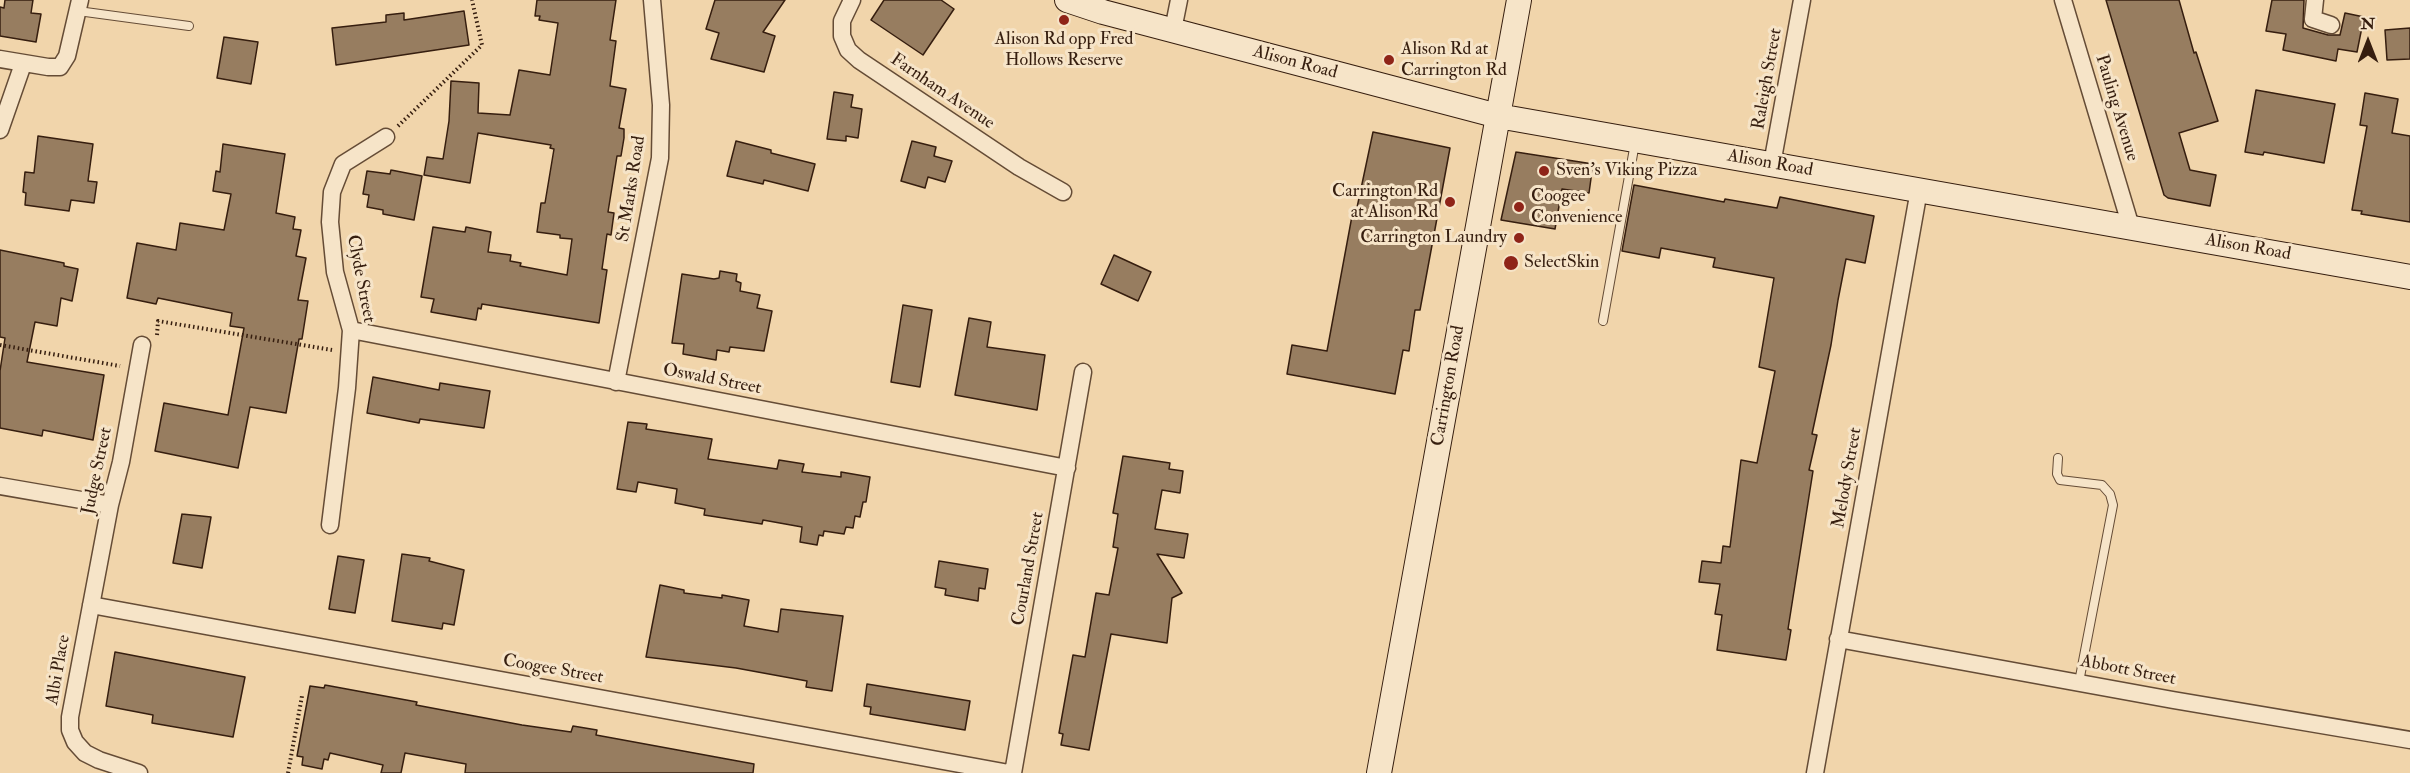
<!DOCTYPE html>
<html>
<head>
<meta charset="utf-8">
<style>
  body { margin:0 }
  #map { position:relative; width:2410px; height:773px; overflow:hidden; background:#f1d5ab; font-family:"IM FELL Double Pica",serif }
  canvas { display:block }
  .north { position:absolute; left:2338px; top:12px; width:60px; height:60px; -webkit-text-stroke:4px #f6e4c8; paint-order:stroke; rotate:0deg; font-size:16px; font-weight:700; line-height:24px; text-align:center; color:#361e0f }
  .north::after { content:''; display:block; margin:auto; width:21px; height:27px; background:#361e0f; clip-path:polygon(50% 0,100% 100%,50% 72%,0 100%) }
</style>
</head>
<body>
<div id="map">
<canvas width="2410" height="773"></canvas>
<div class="north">N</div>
</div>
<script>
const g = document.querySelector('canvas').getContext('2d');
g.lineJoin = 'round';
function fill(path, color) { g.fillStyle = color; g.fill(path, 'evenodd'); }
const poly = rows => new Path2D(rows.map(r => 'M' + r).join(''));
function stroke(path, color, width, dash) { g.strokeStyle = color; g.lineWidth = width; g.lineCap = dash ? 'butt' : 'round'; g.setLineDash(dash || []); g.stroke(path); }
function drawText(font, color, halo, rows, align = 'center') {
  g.font = font + ' "IM FELL Double Pica",serif'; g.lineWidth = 6; g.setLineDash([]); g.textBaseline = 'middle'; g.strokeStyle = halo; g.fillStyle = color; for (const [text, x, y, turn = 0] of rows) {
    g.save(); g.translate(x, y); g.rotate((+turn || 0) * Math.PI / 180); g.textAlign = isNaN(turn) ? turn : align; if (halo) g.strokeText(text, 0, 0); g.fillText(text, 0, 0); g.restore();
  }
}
const building = poly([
  [5,0,33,0,31,13,41,14,36,42,0,36,0,7,4,8,5,0],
  [537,0,616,0,610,40,616,41,610,86,626,89,619,128,624,129,624,138,621,156,617,156,608,212,614,213,611,235,607,234,602,269,607,270,599,323,482,304,481,309,478,308,476,320,431,312,434,299,421,297,433,227,465,232,466,227,491,232,488,252,511,255,510,261,521,263,520,266,567,275,572,239,560,238,560,235,537,232,541,203,545,203,554,149,550,148,551,145,478,133,470,183,424,175,427,157,443,159,449,121,451,81,479,83,478,113,510,115,519,70,550,75,558,23,539,20,540,16,535,16,537,0],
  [715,0,785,0,763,32,775,36,764,72,711,59,719,33,706,29,715,0],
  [884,0,941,0,954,9,923,55,871,20,884,0],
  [2106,0,2179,0,2194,53,2196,52,2218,121,2179,133,2190,170,2216,175,2210,206,2168,198,2164,195,2106,0],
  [2272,0,2304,0,2303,28,2328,35,2340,35,2345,13,2364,17,2357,52,2338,49,2336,61,2283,50,2286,34,2266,31,2272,0],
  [464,11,469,45,336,65,332,28,386,22,386,15,404,13,404,20,464,11],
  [2410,28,2410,59,2387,60,2385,30,2410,28],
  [224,37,258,42,251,84,217,78,224,37],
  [2256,90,2335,104,2324,163,2264,152,2263,155,2245,152,2256,90],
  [834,92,853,95,851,107,862,109,858,138,846,136,846,141,827,139,834,92],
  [2365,93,2398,99,2392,133,2410,136,2410,222,2361,214,2362,211,2352,210,2367,126,2360,125,2365,93],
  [1373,132,1450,148,1420,310,1415,310,1409,351,1403,350,1395,394,1287,374,1292,345,1327,351,1352,216,1355,217,1373,132],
  [38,136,93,144,88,181,97,182,94,203,71,200,69,211,25,205,26,193,23,192,25,172,34,173,38,136],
  [736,141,771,150,771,153,815,164,808,191,764,180,763,184,727,176,736,141],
  [912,141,936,147,934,156,952,161,945,182,928,177,925,188,901,181,912,141],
  [223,144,285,154,276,213,295,217,293,229,301,230,296,256,306,258,298,300,308,301,302,339,299,339,286,413,250,407,238,468,155,451,164,403,228,415,244,328,230,326,232,313,158,298,156,304,127,298,137,243,176,250,180,223,224,230,231,194,213,191,216,171,220,172,223,144],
  [1516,152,1593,164,1589,193,1562,189,1555,229,1501,220,1516,152],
  [391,170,422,176,414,220,383,214,383,210,367,207,369,195,363,194,367,171,390,174,391,170],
  [1634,185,1724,202,1725,199,1777,208,1780,197,1874,216,1865,263,1846,259,1838,300,1831,345,1812,434,1817,435,1809,470,1813,471,1788,629,1791,630,1786,660,1717,650,1722,615,1715,614,1720,584,1699,582,1702,561,1721,563,1723,546,1730,547,1741,460,1757,463,1775,371,1759,367,1774,278,1713,267,1715,258,1661,248,1659,258,1622,251,1634,185],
  [0,250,64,263,64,266,78,269,72,301,61,298,57,326,35,322,27,362,104,375,93,440,43,430,42,436,0,428,0,371,5,338,0,337,0,250],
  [1114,255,1151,272,1138,301,1101,284,1114,255],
  [720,271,737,274,736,281,741,283,740,291,760,295,757,308,772,311,764,351,730,347,729,352,717,350,716,360,683,354,684,344,672,343,682,274,714,279,719,278,720,271],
  [903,305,932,310,920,387,891,382,903,305],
  [969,318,991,322,987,347,1045,355,1037,410,955,395,969,318],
  [373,377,439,390,440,383,490,391,484,428,420,419,419,423,367,413,373,377],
  [628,422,647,424,646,429,712,439,708,459,777,469,779,460,804,464,802,472,841,477,841,472,870,477,866,502,863,502,860,517,855,516,853,528,846,527,844,534,824,531,823,536,819,535,817,545,800,542,802,527,763,520,762,524,704,515,705,509,675,503,677,489,638,482,636,492,617,489,628,422],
  [1123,456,1170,463,1169,469,1183,471,1180,493,1162,490,1155,529,1188,534,1184,558,1157,554,1182,593,1172,598,1167,643,1111,634,1089,750,1061,745,1063,734,1059,733,1073,655,1085,657,1096,593,1109,595,1118,548,1113,547,1118,514,1113,513,1123,456],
  [182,514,211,517,202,568,173,563,182,514],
  [402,554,430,558,429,561,464,570,454,625,443,623,442,629,392,621,402,554],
  [338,556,364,560,355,613,329,609,338,556],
  [939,561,988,569,985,589,979,588,978,601,945,595,946,589,935,587,939,561],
  [660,585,684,590,684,593,722,598,722,595,749,600,744,626,778,632,781,609,843,616,832,691,806,687,807,681,736,668,646,657,660,585],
  [115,652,245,677,233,737,152,723,153,715,106,706,115,652],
  [867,684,970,701,965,730,870,714,871,707,864,706,867,684],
  [325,685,417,702,416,705,522,725,571,732,573,726,597,730,596,735,754,764,753,773,465,773,466,764,405,753,401,773,381,773,383,765,330,753,328,760,324,759,322,769,302,765,303,757,297,756,310,686,324,688,325,685]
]);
const path = poly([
  [398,126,482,45,472,0],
  [157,335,158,321,332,350],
  [0,345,120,366],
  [288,773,302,696]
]);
const lane = poly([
  [78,11,189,26],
  [1603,321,1635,143],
  [2058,458,2057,474,2060,480,2102,485,2110,494,2113,505,2079,682]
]);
const street = poly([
  [852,0,842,21,842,36,848,50,859,60,1019,167,1063,192],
  [2063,0,2131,227],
  [2315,0,2313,19,2331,25],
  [1173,30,1179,0],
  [0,59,48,67,60,67,67,56,80,0],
  [0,130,23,64],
  [1772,164,1802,0],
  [351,330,1067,468],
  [616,382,660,158,661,105,652,0],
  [0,486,110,505],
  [330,525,347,388,351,330,335,272,330,222,332,192,343,164,386,137],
  [91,605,1009,773],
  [1838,639,2173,700,2410,740],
  [139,773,99,760,85,753,75,742,70,730,70,717,110,505,121,462,142,345],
  [1013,773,1083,372],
  [1815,773,1919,190]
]);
const secondary = poly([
  [1067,0,1103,12,1498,116,2410,277],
  [1379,773,1519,0]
]);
const markers = [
  [1064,20,6,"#8f2418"],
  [1389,60,6,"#8f2418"],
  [1544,171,6,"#8f2418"],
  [1450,202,6,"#8f2418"],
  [1519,207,6,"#8f2418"],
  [1519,238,6,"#8f2418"],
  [1511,263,8,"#8f2418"]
];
const poiNames = [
  ["Alison Rd opp Fred",1064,40,"center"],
  ["Hollows Reserve",1064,61,"center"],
  ["Alison Rd at",1401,50],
  ["Carrington Rd",1401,71],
  ["Sven's Viking Pizza",1556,171],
  ["Carrington Rd",1438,192,"right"],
  ["at Alison Rd",1438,213,"right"],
  ["Coogee",1531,197],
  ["Convenience",1531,218],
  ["Carrington Laundry",1507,238,"right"],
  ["SelectSkin",1524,263]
];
const streetNames = [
  ["Alison Road",1295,63,15],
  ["Raleigh Street",1768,79,-80],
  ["Farnham Avenue",942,92,34],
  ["Pauling Avenue",2116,108,73],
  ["Alison Road",1770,164,10],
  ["St Marks Road",632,189,-81],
  ["Alison Road",2248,248,10],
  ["Clyde Street",360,279,79],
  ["Oswald Street",712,380,11],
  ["Carrington Road",1449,386,-80],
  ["Judge Street",98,471,-78],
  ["Melody Street",1848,478,-80],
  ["Courland Street",1029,569,-80],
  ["Albi Place",59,670,-80],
  ["Coogee Street",553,670,10],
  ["Abbott Street",2128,671,11]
];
fill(building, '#977d60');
stroke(building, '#361e0f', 1.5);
stroke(lane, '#654c36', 10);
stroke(street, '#654c36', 19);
stroke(secondary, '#361e0f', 26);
stroke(path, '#361e0f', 4, [1.5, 3]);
stroke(lane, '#f6e4c8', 8);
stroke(street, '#f6e4c8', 16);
stroke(secondary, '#f6e4c8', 24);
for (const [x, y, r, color] of markers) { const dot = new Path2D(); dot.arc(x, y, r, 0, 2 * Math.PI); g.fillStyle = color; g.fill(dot); stroke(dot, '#f6e4c8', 2); }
drawText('18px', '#361e0f', '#f6e4c8', poiNames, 'left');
drawText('18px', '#361e0f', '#f6e4c8', streetNames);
</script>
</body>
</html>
